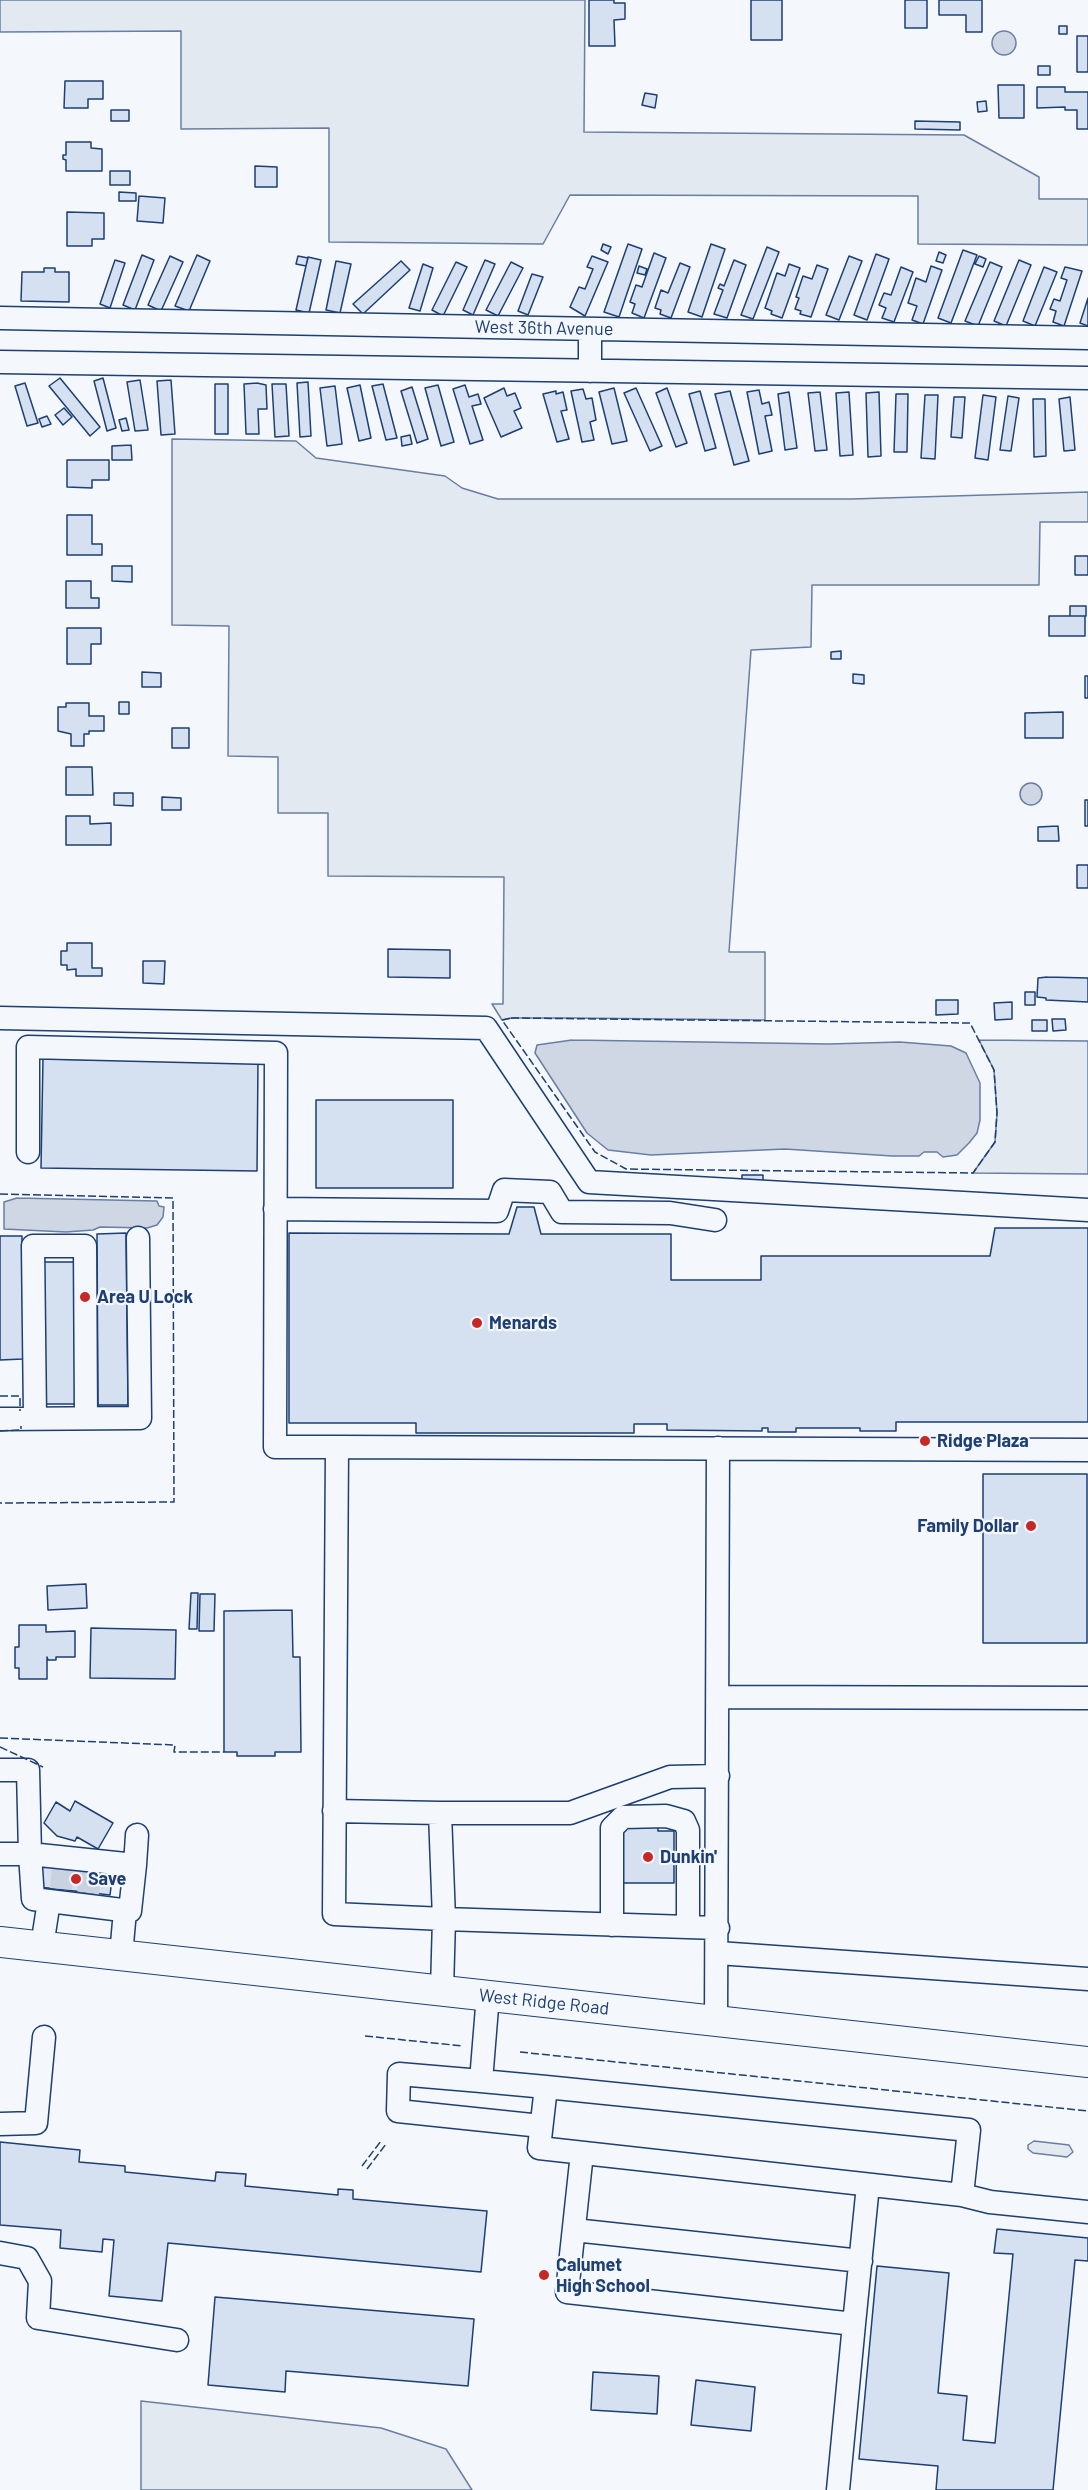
<!DOCTYPE html>
<html>
<head>
<meta charset="utf-8">
<style>
  body { margin:0 }
  canvas { display:block; background:#f4f7fb }
</style>
</head>
<body>
<canvas width="1088" height="2490"></canvas>
<script>
const g = document.querySelector('canvas').getContext('2d');
g.lineJoin = 'round';
function fill(path, color) { g.fillStyle = color; g.fill(path, 'evenodd'); }
const poly = rows => new Path2D(rows.map(r => 'M' + r).join(''));
function stroke(path, color, width, dash) { g.strokeStyle = color; g.lineWidth = width; g.lineCap = dash ? 'butt' : 'round'; g.setLineDash(dash || []); g.stroke(path); }
function drawText(font, color, halo, rows, align = 'center') {
  g.font = font + ' Barlow,sans-serif'; g.lineWidth = 4.5; g.setLineDash([]); g.textBaseline = 'middle'; g.strokeStyle = halo; g.fillStyle = color; for (const [text, x, y, turn = 0] of rows) {
    g.save(); g.translate(x, y); g.rotate((+turn || 0) * Math.PI / 180); g.textAlign = isNaN(turn) ? turn : align; if (halo) g.strokeText(text, 0, 0); g.fillText(text, 0, 0); g.restore();
  }
}
const green = poly([
  [0,0,585,0,584,132,964,135,1039,177,1039,199,1088,199,1088,245,918,244,918,196,570,195,543,244,329,242,329,128,181,129,181,31,0,32,0,0],
  [172,439,296,441,316,458,445,476,462,488,498,499,851,499,1088,492,1088,522,1040,522,1039,585,812,585,811,647,751,650,729,952,765,952,765,1020,573,1018,512,1018,502,1020,492,1004,503,1004,504,877,328,876,328,813,278,813,278,757,228,756,229,626,172,625,172,439],
  [979,1040,1088,1041,1088,1174,973,1173,995,1142,997,1113,994,1070,979,1040],
  [1034,2141,1069,2145,1073,2152,1067,2157,1033,2153,1028,2149,1028,2145,1034,2141],
  [141,2401,381,2428,446,2449,472,2490,141,2490,141,2401]
]);
const water = poly([
  '992 43a12 12 0 1 1 24 0a12 12 0 1 1-24 0Z',
  '1020 794a11 11 0 1 1 22 0a11 11 0 1 1-22 0Z',
  [572,1040,829,1044,900,1042,951,1046,966,1053,980,1083,980,1120,977,1133,969,1143,957,1155,943,1157,937,1152,924,1152,919,1156,892,1156,785,1149,651,1155,608,1150,587,1133,535,1053,537,1045,572,1040],
  [17,1198,157,1201,159,1206,164,1207,163,1217,157,1225,147,1228,100,1227,93,1230,66,1232,4,1229,4,1202,17,1198]
]);
const building = poly([
  [589,0,614,0,614,3,625,3,625,19,614,20,615,46,589,46,589,0],
  [751,0,782,0,782,40,751,40,751,0],
  [905,0,927,0,927,28,905,28,905,0],
  [939,0,982,0,982,32,966,32,966,15,939,15,939,0],
  [1059,26,1067,26,1067,34,1059,34,1059,26],
  [1077,36,1088,36,1088,72,1077,72,1077,36],
  [1038,66,1050,66,1050,75,1038,75,1038,66],
  [65,81,103,81,103,99,88,99,88,108,64,108,65,81],
  [998,85,1024,85,1024,118,999,118,998,85],
  [1037,87,1065,87,1065,92,1088,92,1088,129,1077,129,1077,110,1065,110,1065,107,1037,108,1037,87],
  [645,93,657,95,655,108,642,105,645,93],
  [986,101,987,111,978,112,977,102,986,101],
  [111,110,129,110,129,121,111,121,111,110],
  [915,121,960,122,960,130,915,129,915,121],
  [66,142,91,142,91,148,102,149,102,171,66,171,66,160,63,159,63,155,66,155,66,142],
  [255,166,277,167,277,187,255,187,255,166],
  [110,171,130,171,130,185,110,185,110,171],
  [119,192,136,193,136,201,119,201,119,192],
  [139,196,165,198,163,223,137,221,139,196],
  [67,212,104,213,104,239,92,239,92,246,67,246,67,212],
  [603,244,611,247,608,254,601,250,603,244],
  [628,244,642,249,619,317,604,312,628,244],
  [711,244,725,249,702,317,688,312,711,244],
  [767,247,779,252,753,319,741,315,767,247],
  [963,250,977,255,951,323,938,318,963,250],
  [939,252,946,255,943,263,936,261,939,252],
  [654,253,666,258,644,318,632,313,635,304,630,302,636,285,642,287,654,253],
  [876,254,889,259,867,320,854,315,876,254],
  [142,255,154,260,135,310,123,305,142,255],
  [197,255,210,261,189,311,175,306,197,255],
  [170,256,183,262,161,311,148,305,170,256],
  [298,256,308,258,306,266,296,264,298,256],
  [592,256,608,262,585,316,570,307,579,287,585,289,593,269,587,267,592,256],
  [849,256,862,261,839,320,826,315,849,256],
  [979,256,986,259,983,267,975,264,979,256],
  [308,257,321,260,309,313,296,310,308,257],
  [115,260,125,263,110,308,100,304,115,260],
  [485,260,495,264,473,315,463,310,485,260],
  [734,260,746,265,727,318,714,314,723,290,718,288,720,284,724,286,734,260],
  [1019,260,1031,265,1006,326,994,321,1019,260],
  [336,261,351,264,340,313,326,310,336,261],
  [401,261,410,270,363,314,353,304,401,261],
  [456,262,467,267,443,316,432,310,456,262],
  [511,262,523,268,498,316,486,310,511,262],
  [990,262,1002,267,978,326,965,321,990,262],
  [680,263,690,267,671,318,660,314,661,310,655,308,661,290,668,293,680,263],
  [423,264,433,268,420,311,409,308,423,264],
  [789,264,800,268,782,318,771,314,772,311,765,308,777,273,785,276,789,264],
  [817,265,828,269,811,317,800,314,801,311,795,309,799,298,796,297,803,276,812,279,817,265],
  [639,266,647,269,645,275,637,273,639,266],
  [931,266,942,270,923,324,912,320,917,306,908,303,916,278,926,282,931,266],
  [901,267,913,272,894,322,882,318,886,308,879,305,884,293,891,295,901,267],
  [1044,267,1057,272,1035,326,1023,321,1044,267],
  [1065,267,1082,271,1064,326,1053,322,1056,311,1050,309,1054,299,1060,301,1067,280,1061,278,1065,267],
  [44,268,55,268,55,272,69,272,69,302,21,301,22,272,44,272,44,268],
  [532,274,543,277,528,315,518,311,532,274],
  [1088,298,1088,326,1080,323,1088,298],
  [60,378,100,427,90,436,49,386,60,378],
  [103,378,116,428,107,431,94,381,103,378],
  [140,380,148,430,135,431,127,382,140,380],
  [171,380,175,434,161,435,157,381,171,380],
  [308,382,311,436,300,437,297,383,308,382],
  [25,383,38,423,27,426,15,386,25,383],
  [257,383,266,385,267,409,258,409,259,434,246,434,244,384,257,383],
  [215,384,228,384,228,434,215,434,215,384],
  [272,384,286,384,289,436,275,437,272,384],
  [383,384,397,438,386,440,372,386,383,384],
  [360,385,371,438,359,441,347,388,360,385],
  [438,385,454,442,441,446,425,388,438,385],
  [465,385,469,397,478,394,481,404,472,406,483,440,470,444,453,389,465,385],
  [335,386,342,444,327,446,320,388,335,386],
  [412,387,428,439,417,443,401,391,412,387],
  [504,388,507,396,515,393,521,408,514,411,522,428,501,437,484,398,504,388],
  [614,388,627,441,612,444,599,392,614,388],
  [636,388,662,446,650,451,624,393,636,388],
  [667,388,687,443,676,447,656,393,667,388],
  [583,389,586,399,592,398,596,420,590,422,594,440,582,442,571,391,583,389],
  [759,390,762,404,769,402,772,415,765,416,772,451,759,454,747,392,759,390],
  [556,391,556,394,563,392,567,410,561,411,569,439,557,442,543,394,556,391],
  [700,391,716,448,705,451,689,394,700,391],
  [730,391,749,461,734,465,715,394,730,391],
  [789,392,797,448,785,450,778,394,789,392],
  [820,392,827,450,815,451,808,393,820,392],
  [849,392,853,455,840,456,836,393,849,392],
  [879,392,881,456,868,457,866,393,879,392],
  [896,394,908,394,907,452,894,452,896,394],
  [925,395,938,395,935,459,921,458,925,395],
  [983,395,996,397,988,460,975,458,983,395],
  [1008,396,1019,398,1011,451,1000,450,1008,396],
  [954,397,965,397,962,438,951,437,954,397],
  [1070,397,1075,450,1064,451,1059,399,1070,397],
  [1033,399,1045,399,1046,456,1034,457,1033,399],
  [64,408,72,417,63,425,55,415,64,408],
  [47,416,51,424,42,427,39,419,47,416],
  [126,418,129,430,122,431,119,420,126,418],
  [410,435,412,444,402,446,401,437,410,435],
  [131,445,132,460,112,460,112,446,131,445],
  [67,460,109,460,109,480,92,480,92,488,67,487,67,460],
  [67,515,92,515,92,544,102,544,102,555,67,555,67,515],
  [1075,556,1088,556,1088,575,1075,575,1075,556],
  [112,566,132,566,132,582,112,581,112,566],
  [66,581,91,581,91,598,99,598,99,608,66,608,66,581],
  [1070,606,1086,606,1086,616,1070,616,1070,606],
  [1049,616,1085,616,1085,636,1049,636,1049,616],
  [67,628,101,628,101,644,91,644,91,664,67,664,67,628],
  [841,651,841,659,831,659,831,652,841,651],
  [142,672,161,673,161,687,142,687,142,672],
  [853,674,864,675,864,684,853,683,853,674],
  [1085,676,1088,676,1088,698,1085,698,1085,676],
  [119,702,129,702,129,714,119,714,119,702],
  [66,703,89,703,89,716,104,716,104,731,89,731,89,734,84,734,84,746,71,746,71,734,58,731,58,707,66,707,66,703],
  [1063,712,1063,738,1025,738,1025,713,1063,712],
  [172,728,189,728,189,748,172,748,172,728],
  [66,767,92,767,93,795,66,795,66,767],
  [114,793,133,793,133,806,114,805,114,793],
  [162,797,181,798,181,810,162,810,162,797],
  [1085,800,1088,800,1088,826,1085,826,1085,800],
  [66,816,90,816,90,824,111,823,111,845,66,845,66,816],
  [1058,826,1059,841,1038,841,1038,827,1058,826],
  [1077,865,1088,865,1088,888,1077,888,1077,865],
  [67,943,92,943,92,968,102,968,102,976,76,976,76,969,67,970,67,965,61,965,61,951,67,951,67,943],
  [388,949,450,950,450,978,388,977,388,949],
  [143,961,165,961,164,984,143,983,143,961],
  [1047,977,1088,978,1088,1002,1046,1000,1046,998,1037,997,1038,978,1047,977],
  [1025,992,1035,992,1035,1005,1025,1005,1025,992],
  [936,1000,958,1000,958,1014,936,1015,936,1000],
  [1012,1002,1012,1019,995,1020,994,1003,1012,1002],
  [1052,1019,1065,1019,1066,1030,1053,1031,1052,1019],
  [1032,1020,1047,1020,1047,1031,1032,1031,1032,1020],
  [43,1059,258,1062,257,1171,41,1168,43,1059],
  [316,1100,453,1100,453,1188,316,1188,316,1100],
  [742,1175,763,1175,763,1186,742,1186,742,1175],
  [517,1207,534,1207,541,1234,671,1234,671,1280,761,1280,761,1256,990,1256,995,1228,1088,1228,1088,1422,896,1422,896,1431,860,1431,860,1428,796,1428,796,1432,768,1432,768,1428,762,1428,762,1431,667,1430,667,1424,634,1424,634,1433,416,1433,416,1423,289,1423,289,1233,509,1234,517,1207],
  [126,1233,128,1405,98,1405,97,1234,126,1233],
  [0,1236,22,1236,23,1359,0,1360,0,1236],
  [44,1262,74,1262,75,1404,45,1404,44,1262],
  [983,1474,1087,1474,1087,1643,983,1643,983,1474],
  [86,1584,87,1608,48,1610,47,1586,86,1584],
  [191,1593,198,1593,197,1629,189,1629,191,1593],
  [200,1594,215,1594,214,1631,199,1631,200,1594],
  [292,1610,293,1657,300,1657,301,1752,275,1752,275,1756,237,1756,237,1752,224,1752,224,1611,292,1610],
  [19,1625,46,1625,46,1632,75,1631,75,1657,56,1657,56,1660,48,1660,47,1657,47,1679,19,1679,19,1668,15,1668,15,1647,19,1647,19,1625],
  [91,1628,176,1630,175,1679,90,1678,91,1628],
  [75,1801,113,1823,98,1849,77,1837,75,1841,57,1836,44,1823,56,1802,70,1811,75,1801],
  [658,1824,658,1831,674,1831,674,1883,622,1883,622,1831,625,1831,625,1825,658,1824],
  [42,1863,113,1872,110,1895,39,1887,42,1863],
  [0,2142,80,2150,79,2162,125,2166,125,2172,215,2181,216,2172,246,2174,245,2186,338,2195,338,2189,353,2190,353,2199,487,2211,481,2272,168,2243,162,2301,109,2296,114,2240,103,2239,102,2252,60,2248,61,2230,0,2225,0,2142],
  [997,2229,1088,2238,1088,2261,1075,2260,1053,2490,936,2490,938,2466,859,2459,877,2266,949,2273,938,2393,967,2396,963,2440,995,2443,1013,2254,994,2253,997,2229],
  [215,2297,474,2319,468,2386,286,2371,285,2392,208,2385,215,2297],
  [593,2372,659,2376,657,2414,591,2410,593,2372],
  [696,2380,755,2387,751,2431,691,2425,696,2380]
]);
const minorTunnel = poly([
  [61,1889,63,1867],
  [88,1893,91,1870]
]);
const minor = poly([
  [0,318,1088,338],
  [590,329,590,371],
  [0,362,1088,378],
  [0,1018,486,1028,589,1182,1088,1210],
  [28,1152,28,1047,276,1053,275,1447,337,1447],
  [275,1209,497,1211,504,1190,550,1192,562,1212,670,1213,715,1220],
  [35,1418,33,1246,85,1246,86,1418],
  [0,1419,140,1418,138,1238],
  [718,1697,1088,1698],
  [0,1770,28,1770,30,1854,0,1854],
  [718,1776,670,1777,570,1813,440,1813,444,1919,718,1928],
  [334,1811,440,1813],
  [30,1854,135,1865,130,1911,33,1899,30,1854],
  [135,1865,137,1835],
  [612,1925,612,1828,623,1817,666,1816,684,1821,688,1830,688,1927],
  [42,1946,49,1901],
  [718,1953,1088,1979],
  [121,1955,125,1911],
  [442,1990,444,1919,334,1914,337,1447,1088,1450],
  [488,1995,481,2081,546,2087,969,2130,962,2195,539,2148,546,2087],
  [716,2021,718,1448],
  [481,2081,399,2074,398,2111,541,2126],
  [0,2124,36,2123,44,2037],
  [582,2153,567,2292,854,2324,868,2185],
  [962,2195,990,2202,1088,2212],
  [574,2230,861,2261],
  [0,2253,27,2258,40,2281,38,2318,177,2340],
  [838,2490,854,2324]
]);
const major = poly([
  [0,1942,1088,2062]
]);
const fence = poly([
  [511,1018,970,1023,994,1070,997,1113,995,1142,973,1173,626,1169,595,1152,502,1020,511,1018],
  [0,1194,173,1198,174,1502,0,1503],
  [0,1396,20,1396,20,1411],
  [0,1431,21,1430,21,1426],
  [0,1738,175,1745,174,1752,224,1752],
  [0,1747,43,1767],
  [365,2036,463,2046],
  [520,2052,1088,2111],
  [362,2166,381,2141],
  [367,2169,386,2144]
]);
const markers = [
  [85,1297,6,"#c62828"],
  [477,1323,6,"#c62828"],
  [925,1441,6,"#c62828"],
  [1031,1526,6,"#c62828"],
  [648,1857,6,"#c62828"],
  [76,1879,6,"#c62828"],
  [544,2275,6,"#c62828"]
];
const streetNames = [
  ["West 36th Avenue",544,328,1],
  ["West Ridge Road",544,2002,6]
];
const poiNames = [
  ["Area U Lock",97,1297],
  ["Menards",489,1323],
  ["Ridge Plaza",937,1441],
  ["Family Dollar",1019,1526,"right"],
  ["Dunkin'",660,1857],
  ["Save",88,1879],
  ["Calumet",556,2265],
  ["High School",556,2286]
];
fill(green, '#e3e9f0');
stroke(green, '#687fa3', 1.5);
fill(water, '#cfd7e4');
stroke(water, '#687fa3', 1.5);
fill(building, '#d5e0f0');
stroke(building, '#1d3f73', 1.5);
stroke(minorTunnel, '#c9d2e0', 22, [22, 11]);
stroke(minor, '#1d3f73', 25);
stroke(major, '#1d3f73', 32);
stroke(minor, '#f4f7fb', 22);
stroke(major, '#f4f7fb', 30);
stroke(fence, '#1d3f73', 1.5, [8, 3]);
for (const [x, y, r, color] of markers) { const dot = new Path2D(); dot.arc(x, y, r, 0, 2 * Math.PI); g.fillStyle = color; g.fill(dot); stroke(dot, '#f4f7fb', 2); }
drawText('18px', '#1d3f73', '#f4f7fb', streetNames);
drawText('bold 18px', '#1d3f73', '#f4f7fb', poiNames, 'left');
</script>
</body>
</html>
